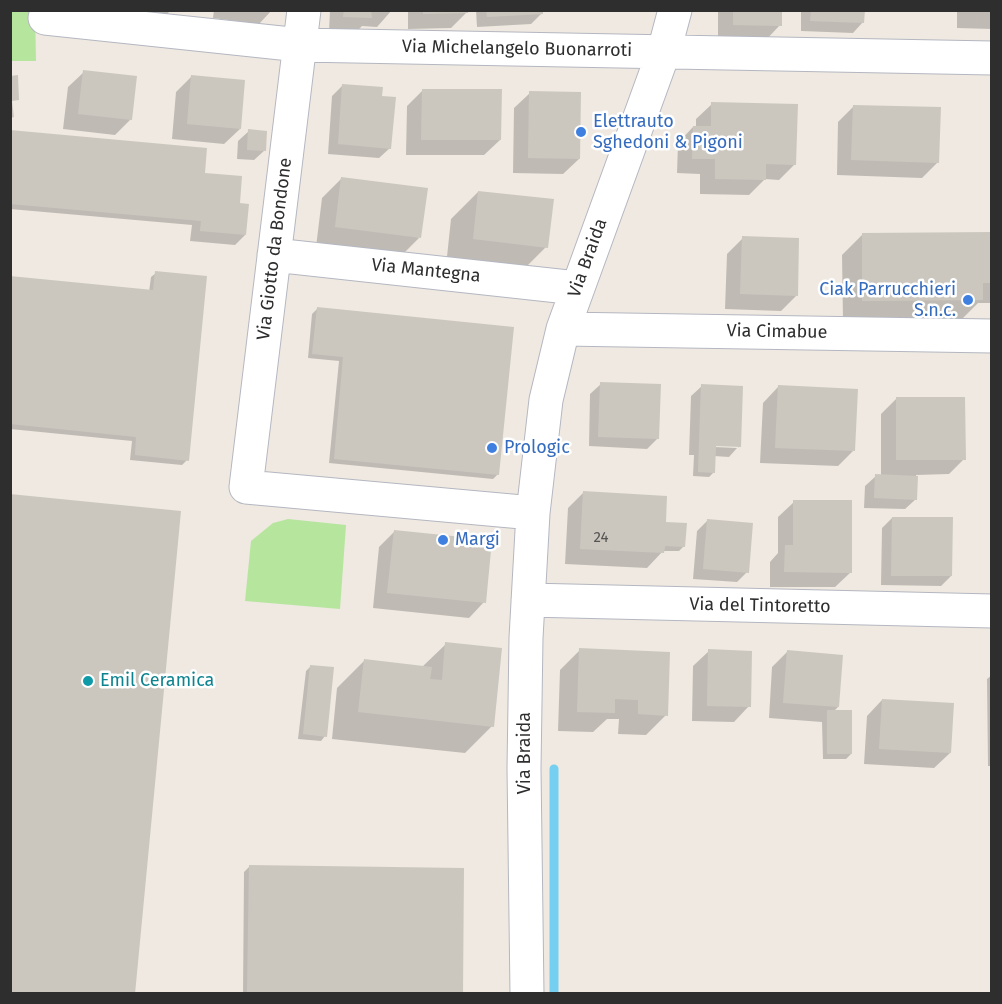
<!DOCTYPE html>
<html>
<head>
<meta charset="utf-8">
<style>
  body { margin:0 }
  #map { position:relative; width:1002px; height:1004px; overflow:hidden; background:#efe9e1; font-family:"Fira Sans",sans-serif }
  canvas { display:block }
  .frame { position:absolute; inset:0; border:12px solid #2e2e2e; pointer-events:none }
</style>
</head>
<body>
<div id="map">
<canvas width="1002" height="1004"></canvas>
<div class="frame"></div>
</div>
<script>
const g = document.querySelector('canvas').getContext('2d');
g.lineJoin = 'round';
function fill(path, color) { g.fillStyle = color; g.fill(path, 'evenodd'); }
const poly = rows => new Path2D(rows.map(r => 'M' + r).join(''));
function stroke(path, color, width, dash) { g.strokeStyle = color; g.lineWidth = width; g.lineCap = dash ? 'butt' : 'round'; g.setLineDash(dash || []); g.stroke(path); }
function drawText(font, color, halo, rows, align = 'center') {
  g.font = font + ' "Fira Sans",sans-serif'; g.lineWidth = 5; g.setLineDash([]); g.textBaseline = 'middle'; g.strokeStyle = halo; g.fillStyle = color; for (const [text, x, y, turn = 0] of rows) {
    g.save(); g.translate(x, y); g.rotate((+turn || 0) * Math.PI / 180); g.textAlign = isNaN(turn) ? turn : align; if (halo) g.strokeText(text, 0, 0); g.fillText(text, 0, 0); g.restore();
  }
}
const green = poly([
  [10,11,35,11,36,61,11,61],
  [288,519,346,525,340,609,245,601,251,541,273,523]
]);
const shadow = poly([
  [140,10,171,10,167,14],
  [214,10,272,10,259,24,213,18],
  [330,10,392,10,377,27,362,26,355,33,329,32],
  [408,10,466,10,466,13,451,28,408,29],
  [476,10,542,10,542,13,531,24,477,27],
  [718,10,780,10,780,25,765,41,718,40],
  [801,10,863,10,863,22,853,33,801,31],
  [957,10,992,10,992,29,957,28],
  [84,72,131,119,115,135,63,129,68,87],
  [191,77,240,129,224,144,172,139,176,92],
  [343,85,381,98,390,148,379,158,328,154,332,96],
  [422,91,500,140,484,155,406,155,407,106],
  [530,93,579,159,563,174,513,173,514,108],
  [712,104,795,164,779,180,765,179,749,195,700,194,700,174,677,173,678,143,693,127,696,127,696,119],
  [854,106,938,162,922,178,837,175,838,122],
  [249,131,265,150,254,160,237,159,238,141],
  [10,132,203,174,238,204,245,235,235,245,190,241,192,225,10,209],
  [342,178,419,238,399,258,316,247,322,198],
  [478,192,546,247,519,274,446,266,451,219],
  [992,233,992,303,978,303,961,320,843,321,842,255,862,235],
  [743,238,796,296,781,311,725,309,727,254],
  [156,273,187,460,182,465,130,460,132,441,10,429,10,278,149,292,151,277],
  [317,309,498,474,493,479,329,463,339,361,308,358,312,314],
  [601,384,658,438,647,449,589,446,590,394],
  [702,386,739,446,738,448,738,445,715,444,715,447,737,448,729,457,714,456,714,472,709,477,693,476,694,455,689,455,691,396],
  [778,387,853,451,838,466,760,463,763,403],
  [896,399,964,459,949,474,916,475,916,499,905,509,864,508,865,486,876,476,881,476,881,414],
  [583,493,664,526,684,546,679,551,663,551,647,568,565,564,568,508],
  [794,502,851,572,835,587,770,587,770,562,778,553,778,517],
  [892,518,951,576,941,586,881,585,882,528],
  [707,521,747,572,737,582,693,579,697,531],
  [395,531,484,602,469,618,373,608,379,547],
  [446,644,492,726,465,753,332,739,337,688,364,661,422,667],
  [580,650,666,715,646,735,618,734,619,719,607,719,593,732,558,731,560,670],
  [709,651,749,706,734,722,692,721,693,666],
  [787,652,838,707,833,712,851,754,846,759,823,759,822,722,769,718,772,667],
  [311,666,325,736,321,741,298,739,306,671],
  [992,675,992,766,988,766,987,679],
  [882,700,950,753,934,768,864,764,867,716],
  [249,867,461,994,243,994,244,872]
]);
const stream = poly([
  [554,769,554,994]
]);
const building = poly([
  [344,10,371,10,372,18,343,17],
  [423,10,468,10,468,13,423,14],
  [486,10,543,10,543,14,487,17],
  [733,10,782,10,782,26,733,25],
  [811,10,865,10,864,23,810,21],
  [83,70,137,76,132,120,78,114],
  [18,75,19,100,12,101,14,117,10,118,10,76],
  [191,75,245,80,241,129,187,124],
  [342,84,383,87,382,96,396,97,391,149,338,144],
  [422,89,502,89,501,140,421,140],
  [529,91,581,92,580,159,528,158],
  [711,102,798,104,796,165,766,164,766,180,715,179,715,159,692,159,693,126,711,126],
  [853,105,941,107,939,163,851,160],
  [248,129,267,131,266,151,247,150],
  [10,130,207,148,205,173,242,176,240,203,249,204,246,235,200,231,201,221,10,204],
  [341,177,428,188,421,238,335,227],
  [478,191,554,199,548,248,473,239],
  [992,232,992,283,983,283,983,300,862,301,862,233],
  [742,236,799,238,798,296,740,294],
  [155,271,207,276,189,461,135,455,136,437,10,424,10,276,153,290],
  [317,307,514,327,499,475,334,459,343,357,312,354],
  [600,382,661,384,659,439,598,437],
  [701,384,743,386,741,447,716,446,715,473,698,472],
  [778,385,858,389,855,451,775,448],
  [896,397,965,397,966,460,896,460],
  [875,474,918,476,917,500,874,498],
  [583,491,667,496,666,522,687,523,685,547,665,546,664,553,580,549],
  [10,494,181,511,135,994,10,994],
  [793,500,852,500,852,573,784,572,785,545,793,545],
  [892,517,953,517,952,576,891,576],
  [707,519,753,523,749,573,703,569],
  [394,530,492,540,486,603,387,593],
  [445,642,502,648,494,727,358,712,364,659,432,667,430,679,442,680],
  [579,648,670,652,668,716,638,714,638,700,615,699,615,713,577,712],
  [708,649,752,651,751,707,707,706],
  [787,650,843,655,839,707,783,703],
  [310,665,334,667,327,737,303,734],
  [882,699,954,703,951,753,879,749],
  [827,710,852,710,852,754,827,754],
  [249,865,464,868,463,994,247,994]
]);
const minor = poly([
  [304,10,246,487,533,513],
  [45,18,300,45,992,58],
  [274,255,577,288],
  [563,329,992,336],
  [528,600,992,611],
  [527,994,524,768,526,638,533,513,546,400,563,329,664,51,675,10]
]);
const markers = [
  [581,132,6,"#3f7fe0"],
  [968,300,6,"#3f7fe0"],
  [492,448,6,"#3f7fe0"],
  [443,540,6,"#3f7fe0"],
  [88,681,6,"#0f9aa8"]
];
const numberNames = [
  ["24",601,538]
];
const streetNames = [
  ["Via Michelangelo Buonarroti",517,49,1],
  ["Via Giotto da Bondone",275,249,-83],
  ["Via Braida",588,258,-70],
  ["Via Mantegna",426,271,6],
  ["Via Cimabue",777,332,1],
  ["Via del Tintoretto",760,606,1],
  ["Via Braida",525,753,-90]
];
const shopNames = [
  ["Elettrauto",593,122],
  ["Sghedoni & Pigoni",593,143],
  ["Ciak Parrucchieri",956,290,"right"],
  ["S.n.c.",956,311,"right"],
  ["Prologic",504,448],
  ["Margi",455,540]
];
const cultureNames = [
  ["Emil Ceramica",100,681]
];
fill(green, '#b6e59e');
fill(shadow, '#0003');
stroke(stream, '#75cff0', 9);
fill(building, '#cbc7bf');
stroke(minor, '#b4b7c1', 35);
stroke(minor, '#fff', 33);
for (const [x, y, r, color] of markers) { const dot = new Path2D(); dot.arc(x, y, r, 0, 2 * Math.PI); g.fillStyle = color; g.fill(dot); stroke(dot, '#fff', 2); }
drawText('15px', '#555452', null, numberNames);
drawText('18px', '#2e2e2e', '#fff', streetNames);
drawText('18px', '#366cbe', '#fff', shopNames, 'left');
drawText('18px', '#0d838f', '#fff', cultureNames, 'left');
</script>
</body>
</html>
